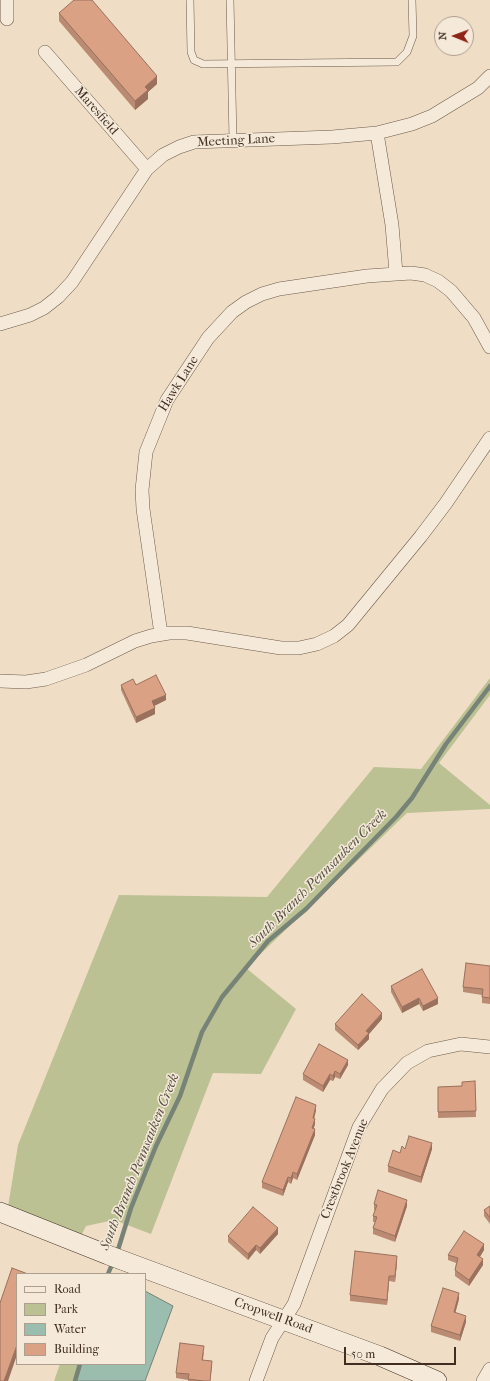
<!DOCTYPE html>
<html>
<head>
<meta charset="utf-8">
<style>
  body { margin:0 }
  #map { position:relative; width:490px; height:1381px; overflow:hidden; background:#efdec5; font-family:"IM FELL French Canon",serif }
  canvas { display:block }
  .legend { position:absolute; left:16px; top:1273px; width:130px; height:92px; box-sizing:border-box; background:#f5ead9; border:1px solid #ad9e8f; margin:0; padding:5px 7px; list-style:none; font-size:12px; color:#412d21 }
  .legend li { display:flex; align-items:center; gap:8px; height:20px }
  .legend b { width:20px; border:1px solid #ad9e8f }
  .north { position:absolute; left:434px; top:16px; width:40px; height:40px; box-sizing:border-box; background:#f5ead9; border:1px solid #ad9e8f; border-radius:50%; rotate:271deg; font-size:11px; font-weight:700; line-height:16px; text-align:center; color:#412d21 }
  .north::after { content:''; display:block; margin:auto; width:14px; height:18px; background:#8f2418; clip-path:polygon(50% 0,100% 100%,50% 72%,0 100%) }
  .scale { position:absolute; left:344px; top:1347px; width:112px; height:18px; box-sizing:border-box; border:2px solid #412d21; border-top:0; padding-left:5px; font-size:12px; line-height:14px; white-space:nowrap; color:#412d21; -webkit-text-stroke:3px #f5ead9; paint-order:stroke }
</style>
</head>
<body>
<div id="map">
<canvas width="490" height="1381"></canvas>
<ul class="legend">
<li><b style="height:5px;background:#f5ead9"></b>Road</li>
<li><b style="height:11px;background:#bbc193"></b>Park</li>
<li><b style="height:11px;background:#9bbdae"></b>Water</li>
<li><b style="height:11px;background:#daa185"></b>Building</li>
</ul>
<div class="north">N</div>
<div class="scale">50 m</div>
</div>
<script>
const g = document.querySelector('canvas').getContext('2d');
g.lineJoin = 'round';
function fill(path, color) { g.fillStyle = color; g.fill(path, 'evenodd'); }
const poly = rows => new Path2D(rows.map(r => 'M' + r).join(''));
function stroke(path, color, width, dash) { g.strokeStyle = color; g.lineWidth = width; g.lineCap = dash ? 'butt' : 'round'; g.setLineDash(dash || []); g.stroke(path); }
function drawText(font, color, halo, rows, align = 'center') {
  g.font = font + ' "IM FELL French Canon",serif'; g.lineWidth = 3; g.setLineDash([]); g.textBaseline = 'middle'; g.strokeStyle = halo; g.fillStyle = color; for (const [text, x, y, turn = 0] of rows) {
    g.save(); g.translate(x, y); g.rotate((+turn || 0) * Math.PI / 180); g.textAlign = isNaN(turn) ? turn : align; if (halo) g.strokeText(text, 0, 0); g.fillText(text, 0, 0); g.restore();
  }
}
const green = poly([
  [490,678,490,695,439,763,490,805,490,809,407,813,246,968,296,1009,261,1074,213,1073,151,1234,114,1220,86,1226,77,1244,7,1213,18,1145,119,895,267,897,374,767,421,769],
  [60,1364,80,1364,75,1381,54,1381]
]);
const water = poly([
  [145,1291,173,1306,145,1381,75,1381,80,1364,145,1364,145,1291]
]);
const stream = poly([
  [117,1253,131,1208,156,1146,180,1096,202,1032,222,997,268,941,306,909,396,817,412,798,446,744,490,686],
  [108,1274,113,1262],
  [75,1381,80,1364]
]);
const lane = poly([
  [190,0,191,52,194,60,203,64,397,62,407,52,413,36,412,0],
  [230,0,233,140]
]);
const street = poly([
  [7,0,7,19],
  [45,52,147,169],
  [377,133,392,225,396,273],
  [0,324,30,315,44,308,58,297,72,282,147,169,163,155,179,147,194,142,332,137,377,133,412,124,432,116,478,88,490,76],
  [161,634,143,509,142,490,146,452,167,400,208,338,232,312,246,302,262,294,279,289,367,276,411,273,425,275,438,281,451,291,474,318,490,347],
  [0,681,26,682,46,679,86,665,135,641,151,636,169,633,187,633,281,648,299,648,317,644,334,636,348,625,421,536,446,503,490,438],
  [256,1381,272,1338,294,1304,359,1127,382,1089,407,1063,428,1051,461,1044,490,1047],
  [483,1381,490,1369]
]);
const secondary = poly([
  [0,1212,108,1255,380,1356,437,1381]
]);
const wall = poly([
  [59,13,157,84,148,92,148,99,135,110,59,21],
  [121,685,136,685,166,700,154,706,155,714,136,723,121,690],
  [490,966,490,1004,482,1003,482,995,463,992,463,987],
  [391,986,438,1004,423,1011,419,1004,402,1013,391,992],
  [382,1019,369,1034,369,1039,358,1050,335,1030,335,1024],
  [348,1065,340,1079,335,1077,333,1081,330,1080,323,1092,303,1080,303,1074],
  [475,1081,476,1117,438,1118,438,1087,462,1086],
  [316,1110,314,1118,315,1124,313,1129,315,1135,297,1180,293,1178,291,1184,288,1182,283,1196,262,1188,262,1182],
  [405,1149,432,1149,421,1183,388,1172,388,1166,400,1153],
  [374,1204,407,1206,395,1242,373,1234,373,1228,375,1222,373,1222,373,1216,375,1210,374,1210],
  [490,1206,490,1224,484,1216,484,1210],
  [278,1234,260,1254,256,1250,248,1260,228,1242,228,1236],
  [484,1250,480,1257,483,1265,469,1286,455,1276,455,1270,456,1263,448,1260,448,1255],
  [397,1262,395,1282,389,1281,387,1305,350,1301,350,1295],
  [459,1299,455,1313,466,1322,460,1341,431,1332,431,1326],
  [204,1352,203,1360,212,1367,210,1381,188,1381,188,1380,176,1378,176,1373]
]);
const shadedWall = poly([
  [157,76,157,84,148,92,148,99,135,110,135,101,145,87],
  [166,695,166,700,152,707,152,701],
  [155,708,155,714,136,723,136,717],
  [419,998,419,1004,402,1013,402,1007],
  [438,998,438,1004,423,1011,423,1006],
  [382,1013,382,1019,369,1034,369,1039,358,1050,358,1045,366,1031],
  [348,1060,348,1065,340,1079,340,1074],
  [335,1071,335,1077,333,1081,333,1076],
  [330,1074,330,1080,323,1092,323,1086],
  [316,1105,316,1110,313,1124,313,1118],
  [315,1119,315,1124,312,1134,312,1128],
  [315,1129,315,1135,297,1180,297,1174],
  [432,1143,432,1149,421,1183,421,1177],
  [293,1172,293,1178,291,1184,291,1178],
  [288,1177,288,1182,283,1196,283,1190],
  [407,1200,407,1206,395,1242,395,1236],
  [278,1228,278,1234,260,1254,260,1248],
  [484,1244,484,1250,477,1261,477,1255],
  [256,1245,256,1250,248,1260,248,1254],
  [397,1256,397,1262,395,1282,395,1276],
  [483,1259,483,1265,469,1286,469,1280],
  [389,1276,389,1281,387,1305,387,1300],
  [459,1293,459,1299,454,1318,454,1312],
  [466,1316,466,1322,460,1341,460,1335],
  [17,1345,17,1355,8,1381,4,1381]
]);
const building = poly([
  [74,0,92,0,157,76,145,87,148,90,135,101,59,13,74,0],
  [156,675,166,695,152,701,155,708,136,717,121,685,133,679,136,685,156,675],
  [466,963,490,966,490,998,482,997,483,989,463,987,466,963],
  [422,969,438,998,423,1006,419,998,402,1007,391,986,422,969],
  [362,994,382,1013,366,1031,369,1033,358,1045,335,1024,362,994],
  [319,1044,348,1060,340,1074,335,1071,333,1076,330,1074,323,1086,303,1074,319,1044],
  [475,1081,476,1111,438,1112,438,1087,462,1086,462,1082,475,1081],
  [296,1097,316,1105,313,1118,315,1119,312,1128,315,1129,297,1174,293,1172,291,1178,288,1177,283,1190,262,1182,296,1097],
  [409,1136,432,1143,421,1177,388,1166,393,1150,400,1153,402,1146,405,1149,409,1136],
  [378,1190,407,1200,395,1236,373,1228,377,1217,373,1216,377,1205,374,1204,378,1190],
  [490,1206,490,1218,484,1210,490,1206],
  [253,1207,278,1228,260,1248,256,1245,248,1254,228,1236,253,1207],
  [464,1231,484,1244,477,1255,483,1259,469,1280,455,1270,458,1258,448,1255,464,1231],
  [355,1251,397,1256,395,1276,389,1276,387,1300,350,1295,355,1251],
  [12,1268,28,1274,17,1274,17,1345,4,1381,0,1381,0,1303,12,1268],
  [443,1288,459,1293,454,1312,466,1316,460,1335,431,1326,443,1288],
  [180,1343,204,1346,202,1360,212,1361,210,1381,204,1381,188,1379,189,1374,176,1373,180,1343]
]);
const streetNames = [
  ["Maresfield",96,111,49],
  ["Meeting Lane",236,141,-3],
  ["Hawk Lane",179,384,-58],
  ["Crestbrook Avenue",345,1169,-68],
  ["Cropwell Road",273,1316,20]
];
const waterNames = [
  ["South Branch Pennsauken Creek",318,879,-45],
  ["South Branch Pennsauken Creek",140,1162,-68]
];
fill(green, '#bbc193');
fill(water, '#9bbdae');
stroke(water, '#778376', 1);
stroke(stream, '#778376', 4.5);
stroke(lane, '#6c594a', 8);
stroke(street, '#6c594a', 14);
stroke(secondary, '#412d21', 20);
stroke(lane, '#f5ead9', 7);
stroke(street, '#f5ead9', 13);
stroke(secondary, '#f5ead9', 19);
fill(wall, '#bb8a72');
fill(shadedWall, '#99715d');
fill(building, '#daa185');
stroke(building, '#99715d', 1);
drawText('13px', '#412d21', '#f5ead9', streetNames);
drawText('italic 14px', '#585144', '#f5ead9', waterNames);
</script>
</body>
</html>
